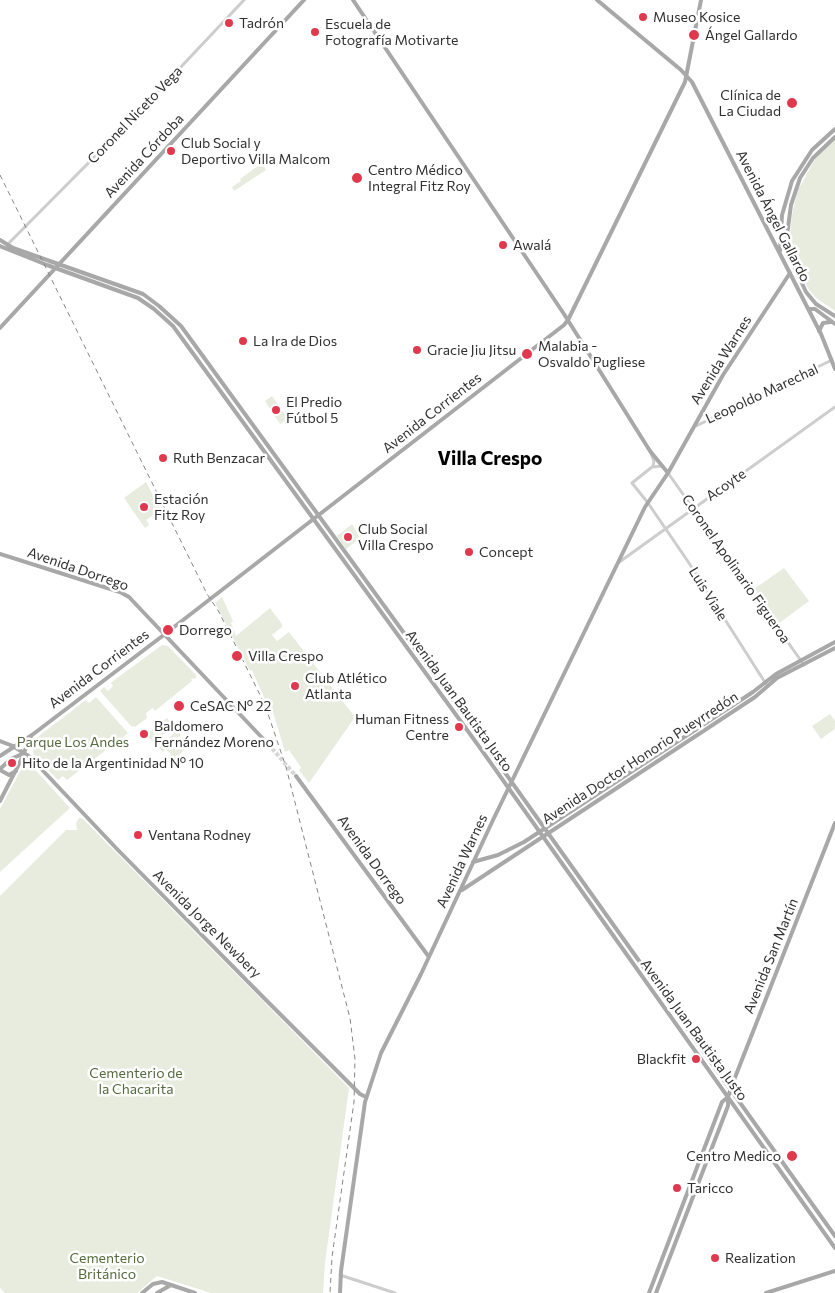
<!DOCTYPE html>
<html>
<head>
<meta charset="utf-8">
<style>
  body { margin:0 }
  canvas { display:block; background:#fff }
</style>
</head>
<body>
<canvas width="835" height="1293"></canvas>
<script>
const g = document.querySelector('canvas').getContext('2d');
g.lineJoin = 'round';
function fill(path, color) { g.fillStyle = color; g.fill(path, 'evenodd'); }
const poly = rows => new Path2D(rows.map(r => 'M' + r).join(''));
function stroke(path, color, width, dash) { g.strokeStyle = color; g.lineWidth = width; g.lineCap = dash ? 'butt' : 'round'; g.setLineDash(dash || []); g.stroke(path); }
function drawText(font, color, halo, rows, align = 'center') {
  g.font = font + ' Commissioner,sans-serif'; g.lineWidth = 5; g.setLineDash([]); g.textBaseline = 'middle'; g.strokeStyle = halo; g.fillStyle = color; for (const [text, x, y, turn = 0] of rows) {
    g.save(); g.translate(x, y); g.rotate((+turn || 0) * Math.PI / 180); g.textAlign = isNaN(turn) ? turn : align; if (halo) g.strokeText(text, 0, 0); g.fillText(text, 0, 0); g.restore();
  }
}
const green = poly([
  [835,139,835,311,815,297,807,287,795,261,790,234,792,215,798,190,815,159,822,150],
  [262,163,266,170,234,191,232,187,241,181,240,179],
  [272,396,288,419,280,424,265,401],
  [146,482,161,510,146,520,149,525,145,528,124,498],
  [352,524,360,538,346,549,337,536],
  [784,568,809,601,778,624,754,589],
  [222,597,233,621,231,623,236,636,270,608,282,624,282,627,272,635,277,641,289,632,355,717,309,783,299,770,301,768,296,760,289,750,285,752,270,702,267,704,252,670,250,671,215,603],
  [162,645,168,646,196,675,196,678,191,679,192,681,155,711,153,708,146,713,147,718,135,727,134,726,132,727,100,691,104,687,108,691,113,686,111,683,109,684],
  [96,697,128,733,67,780,63,776,58,780,33,754,35,739,86,700,89,703],
  [830,714,835,721,835,729,821,739,812,726],
  [167,718,173,725,154,743,146,735],
  [177,730,181,735,177,739,182,744,186,740,190,744,172,762,168,758,171,754,166,749,163,752,159,748],
  [28,762,70,808,0,872,0,809,24,764],
  [79,818,82,818,349,1088,325,1263,323,1293,211,1293,157,1276,137,1293,5,1293,0,1288,0,896,66,830,77,830,76,823]
]);
const majorTunnel = poly([
  [268,744,296,776]
]);
const minor = poly([
  [7,245,131,120,244,0],
  [696,426,832,360],
  [651,454,654,461,653,466],
  [662,466,652,467,632,483,648,503,689,563,766,684],
  [668,473,804,665],
  [618,563,835,407],
  [340,1275,395,1293]
]);
const major = poly([
  [353,0,564,314,650,451,668,473],
  [597,0,681,70,692,82,821,334,835,369],
  [835,137,813,158,800,178,791,205,787,235,789,255,806,292,816,304,835,316],
  [0,240,13,248,143,294,159,306,181,326,486,746,835,1236],
  [0,246,47,265,138,298,154,309,173,326,478,745,835,1248],
  [780,251,782,215,792,181,812,150,835,129],
  [808,309,815,309,835,324],
  [0,328,304,0],
  [819,331,823,323,831,322],
  [0,554,120,592,129,597,268,744],
  [0,741,13,746,30,757,117,849,263,997,360,1094,366,1097],
  [0,756,32,735,165,634,564,325,568,320,685,82,701,0],
  [0,769,11,759,24,753],
  [0,770,9,775,16,771],
  [296,776,429,957],
  [0,801,20,762,31,736],
  [473,862,498,855,524,842,753,692,776,674,835,642],
  [462,890,755,697,777,678,835,648],
  [142,1293,153,1284,162,1282,195,1293],
  [157,1293,171,1285],
  [340,1293,341,1271,365,1102,381,1053,421,974,493,820,645,507,668,473,723,375,790,273],
  [649,1293,722,1102,728,1097],
  [656,1293,728,1106,728,1097,734,1080,835,823],
  [766,1293,835,1271]
]);
const rail = poly([
  [0,175,207,594,219,612,265,705,286,767,342,987,350,1018,355,1059,354,1102,332,1257,330,1293]
]);
const markers = [
  [643,17,5,"#e0394e"],
  [229,23,5,"#e0394e"],
  [315,32,5,"#e0394e"],
  [694,35,6,"#e0394e"],
  [792,103,6,"#e0394e"],
  [171,151,5,"#e0394e"],
  [357,178,6,"#e0394e"],
  [503,245,5,"#e0394e"],
  [243,341,5,"#e0394e"],
  [417,350,5,"#e0394e"],
  [527,354,6,"#e0394e"],
  [276,410,5,"#e0394e"],
  [163,458,5,"#e0394e"],
  [144,507,5,"#e0394e"],
  [348,537,5,"#e0394e"],
  [469,552,5,"#e0394e"],
  [168,630,6,"#e0394e"],
  [237,656,6,"#e0394e"],
  [295,686,5,"#e0394e"],
  [179,706,6,"#e0394e"],
  [459,727,5,"#e0394e"],
  [144,734,5,"#e0394e"],
  [12,763,5,"#e0394e"],
  [138,835,5,"#e0394e"],
  [696,1059,5,"#e0394e"],
  [792,1156,6,"#e0394e"],
  [677,1188,5,"#e0394e"],
  [715,1258,5,"#e0394e"]
];
const poiNames = [
  ["Museo Kosice",653,17],
  ["Tadrón",239,23],
  ["Escuela de",325,24],
  ["Fotografía Motivarte",325,40],
  ["Ángel Gallardo",705,35],
  ["Clínica de",781,95,"right"],
  ["La Ciudad",781,111,"right"],
  ["Club Social y",181,143],
  ["Deportivo Villa Malcom",181,159],
  ["Centro Médico",368,170],
  ["Integral Fitz Roy",368,186],
  ["Awalá",513,245],
  ["La Ira de Dios",253,341],
  ["Malabia -",538,346],
  ["Osvaldo Pugliese",538,362],
  ["Gracie Jiu Jitsu",427,350],
  ["El Predio",286,402],
  ["Fútbol 5",286,418],
  ["Ruth Benzacar",173,458],
  ["Estación",154,499],
  ["Fitz Roy",154,515],
  ["Club Social",358,529],
  ["Villa Crespo",358,545],
  ["Concept",479,552],
  ["Dorrego",179,630],
  ["Villa Crespo",248,656],
  ["Club Atlético",305,678],
  ["Atlanta",305,694],
  ["CeSAC Nº 22",190,706],
  ["Human Fitness",449,719,"right"],
  ["Centre",449,735,"right"],
  ["Baldomero",154,726],
  ["Fernández Moreno",154,742],
  ["Hito de la Argentinidad Nº 10",22,763],
  ["Ventana Rodney",148,835],
  ["Blackfit",686,1059,"right"],
  ["Centro Medico",781,1156,"right"],
  ["Taricco",687,1188],
  ["Realization",725,1258]
];
const streetNames = [
  ["Coronel Niceto Vega",135,115,-46],
  ["Avenida Córdoba",144,156,-47],
  ["Avenida Ángel Gallardo",773,216,63],
  ["Avenida Warnes",721,360,-58],
  ["Leopoldo Marechal",762,394,-25],
  ["Avenida Corrientes",432,413,-38],
  ["Acoyte",726,485,-35],
  ["Avenida Dorrego",78,569,19],
  ["Coronel Apolinario Figueroa",736,569,55],
  ["Luis Viale",708,594,58],
  ["Avenida Corrientes",99,669,-37],
  ["Avenida Juan Bautista Justo",459,701,54],
  ["Avenida Doctor Honorio Pueyrredón",640,758,-33],
  ["Avenida Dorrego",372,860,54],
  ["Avenida Warnes",462,861,-65],
  ["Avenida Jorge Newbery",207,924,45],
  ["Avenida San Martín",771,956,-68],
  ["Avenida Juan Bautista Justo",694,1030,54]
];
const parkNames = [
  ["Parque Los Andes",73,742],
  ["Cementerio de",136,1073],
  ["la Chacarita",136,1089],
  ["Cementerio",107,1258],
  ["Británico",107,1274]
];
const districtNames = [
  ["Villa Crespo",490,459]
];
fill(green, '#e7ecdf');
stroke(majorTunnel, '#d6d6d6', 4, [4, 2]);
stroke(minor, '#cdcdcd', 3);
stroke(major, '#a8a8a8', 4);
stroke(rail, '#858585', 1, [5, 4]);
for (const [x, y, r, color] of markers) { const dot = new Path2D(); dot.arc(x, y, r, 0, 2 * Math.PI); g.fillStyle = color; g.fill(dot); stroke(dot, '#fff', 2); }
drawText('14px', '#303030', '#fff', poiNames, 'left');
drawText('14px', '#303030', '#fff', streetNames);
drawText('14px', '#556b3e', '#fff', parkNames);
drawText('bold 19px', '#000', '#fff', districtNames);
</script>
</body>
</html>
